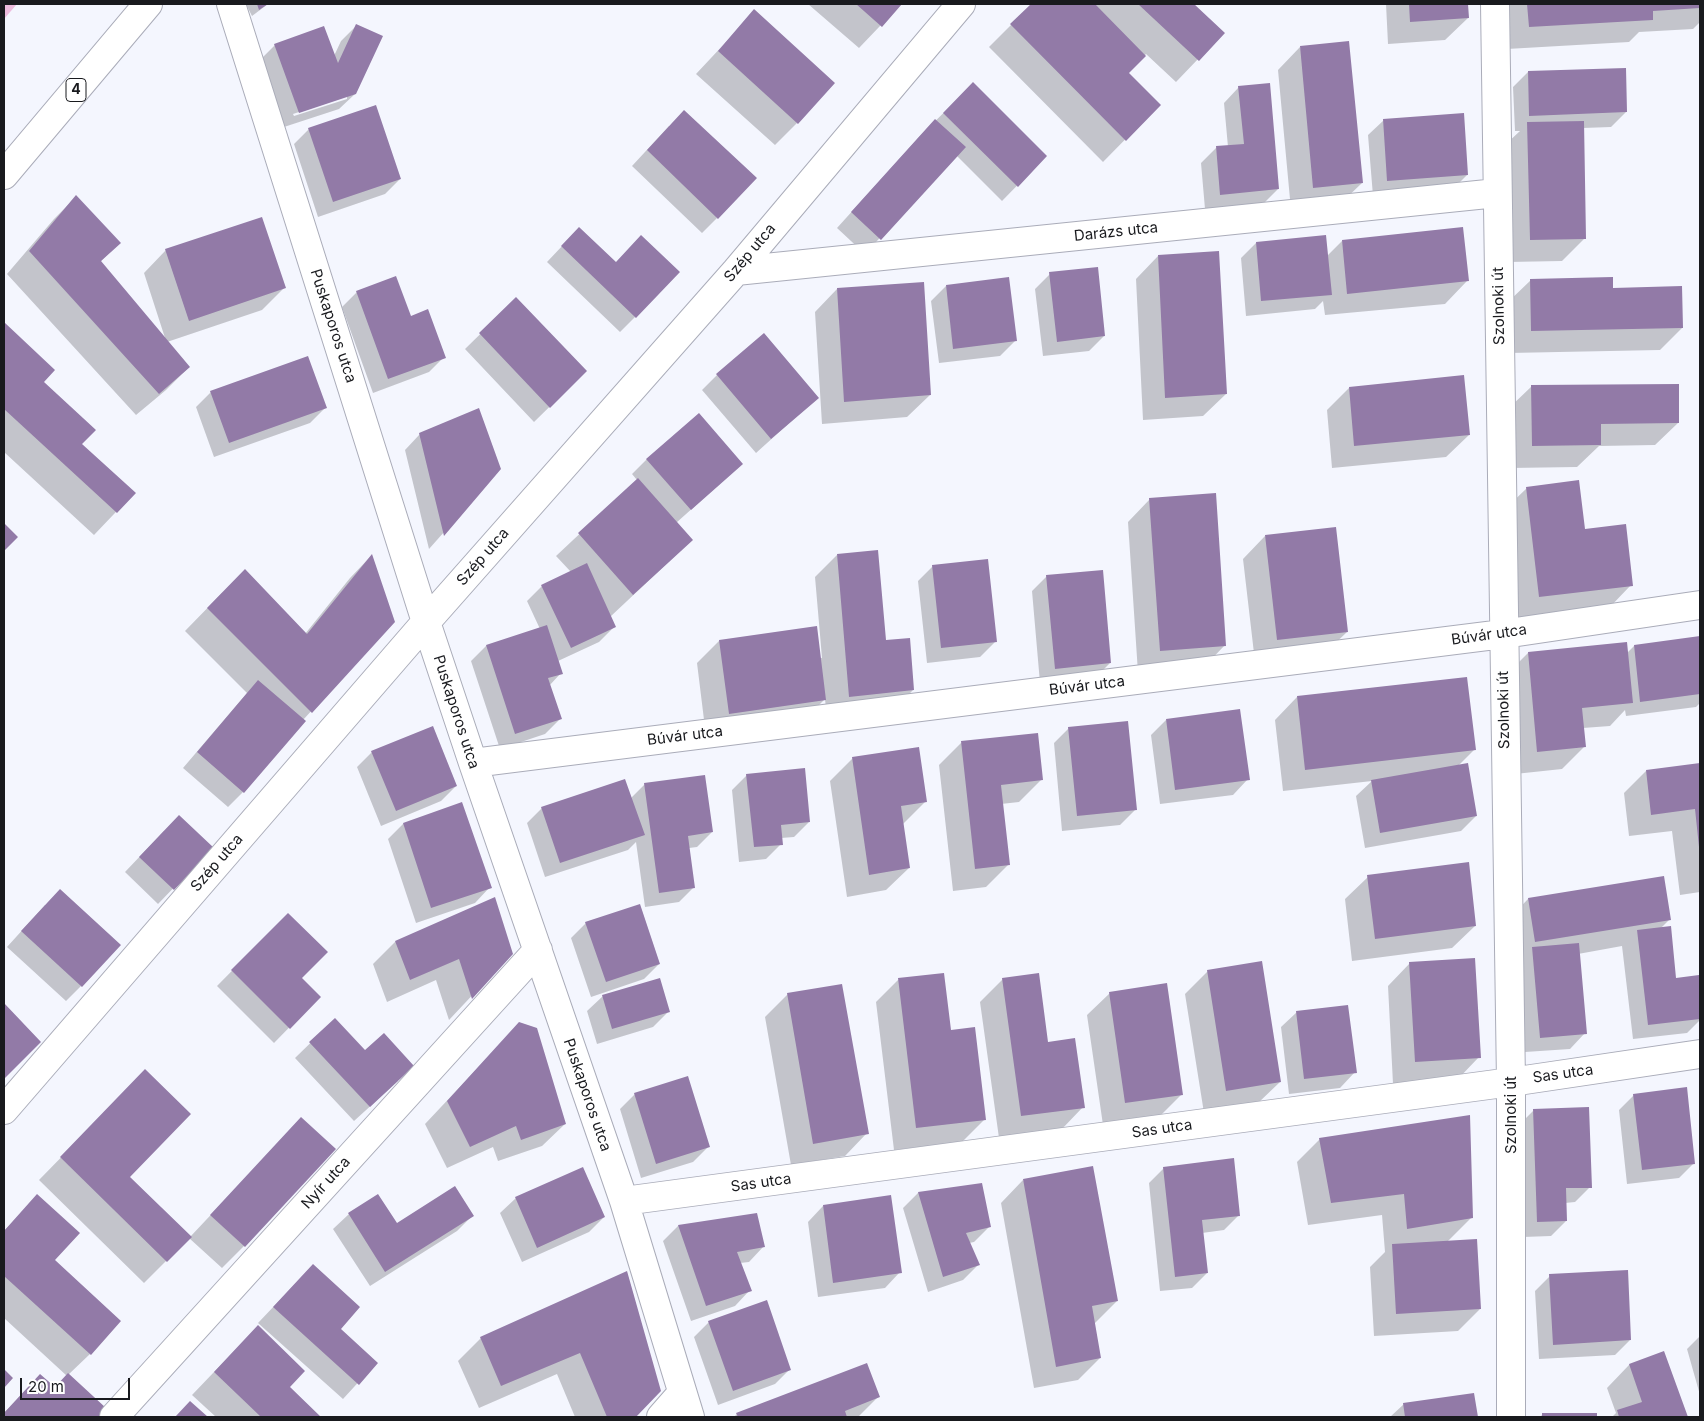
<!DOCTYPE html>
<html>
<head>
<meta charset="utf-8">
<style>
  body { margin:0 }
  #map { position:relative; width:1704px; height:1421px; overflow:hidden; background:#f4f6fe; font-family:Inter,sans-serif }
  canvas { display:block }
  .frame { position:absolute; inset:0; border:5px solid #191a1e; pointer-events:none }
  .scale { position:absolute; left:20px; top:1378px; width:110px; height:22px; box-sizing:border-box; border:2px solid #191a1e; border-top:0; padding-left:6px; font-size:15px; line-height:18px; white-space:nowrap; color:#191a1e; -webkit-text-stroke:4px #fff; paint-order:stroke }
</style>
</head>
<body>
<div id="map">
<canvas width="1704" height="1421"></canvas>
<div class="frame"></div>
<div class="scale">20 m</div>
</div>
<script>
const g = document.querySelector('canvas').getContext('2d');
g.lineJoin = 'round';
function fill(path, color) { g.fillStyle = color; g.fill(path, 'evenodd'); }
const poly = rows => new Path2D(rows.map(r => 'M' + r).join(''));
function stroke(path, color, width, dash) { g.strokeStyle = color; g.lineWidth = width; g.lineCap = dash ? 'butt' : 'round'; g.setLineDash(dash || []); g.stroke(path); }
function drawText(font, color, halo, rows, align = 'center') {
  g.font = font + ' Inter,sans-serif'; g.lineWidth = 4; g.setLineDash([]); g.textBaseline = 'middle'; g.strokeStyle = halo; g.fillStyle = color; for (const [text, x, y, turn = 0] of rows) {
    g.save(); g.translate(x, y); g.rotate((+turn || 0) * Math.PI / 180); g.textAlign = isNaN(turn) ? turn : align; if (halo) g.strokeText(text, 0, 0); g.fillText(text, 0, 0); g.restore();
  }
}
const green = poly([
  [4,4,17,4,4,19]
]);
const shadow = poly([
  [246,4,268,4,252,16],
  [808,4,901,4,859,48],
  [1032,4,1192,4,1223,33,1176,82,1146,54,1127,73,1159,105,1103,162,989,47],
  [1386,4,1467,4,1468,18,1445,40,1388,44],
  [1504,4,1700,4,1700,22,1693,29,1639,32,1629,42,1507,49],
  [755,11,797,123,775,145,696,74],
  [356,26,355,94,339,109,284,127,260,60,275,45,334,56,341,41],
  [347,96,347,99,294,116,293,114],
  [1300,47,1362,183,1339,205,1291,210,1278,70],
  [1528,72,1626,112,1611,127,1583,128,1585,238,1562,261,1508,262,1505,145,1520,131,1515,131,1513,87],
  [973,84,1046,156,1002,201,956,155,865,254,837,228,920,136],
  [1239,87,1278,189,1263,204,1205,209,1201,163,1216,148,1228,147,1224,103],
  [1384,120,1467,175,1452,190,1373,196,1368,135],
  [669,126,717,218,702,233,632,166],
  [309,129,400,179,385,194,318,217,294,144],
  [76,197,119,243,100,262,166,341,144,273,166,250,284,288,262,310,167,342,189,367,166,390,136,415,7,274,54,219],
  [1342,241,1467,281,1445,304,1325,315,1323,301,1315,309,1246,316,1241,258,1256,243,1327,256],
  [564,244,615,264,635,317,620,332,547,262],
  [1158,256,1226,394,1203,416,1143,420,1136,279],
  [1050,274,1104,336,1089,351,1043,356,1035,289],
  [1531,280,1612,289,1682,328,1660,350,1509,353,1508,302],
  [922,284,930,395,907,417,822,424,815,312,837,289],
  [946,286,1015,341,1000,356,939,363,931,301],
  [357,292,410,318,444,357,429,372,373,393,342,307],
  [516,299,586,371,534,422,465,349],
  [4,324,54,370,42,382,81,444,134,493,94,535,4,452],
  [717,375,817,398,756,453,702,390],
  [1532,386,1678,423,1655,445,1599,446,1577,467,1510,468,1509,408],
  [1349,388,1469,435,1446,457,1332,468,1327,410],
  [211,392,325,408,310,423,214,457,196,407],
  [420,434,500,469,429,549,405,450],
  [647,459,742,464,676,523,692,540,610,617,614,627,599,642,558,661,561,673,549,686,560,719,545,734,500,749,471,661,486,646,540,629,527,601,542,586,571,572,556,556,637,480,632,474],
  [1527,488,1584,530,1631,585,1609,608,1517,619,1504,510],
  [1150,499,1225,645,1203,668,1138,673,1128,522],
  [1265,536,1347,632,1324,654,1255,662,1243,559],
  [837,555,913,690,891,713,827,718,825,699,802,722,706,736,697,663,719,641,822,658,815,577],
  [371,556,393,622,303,720,243,792,228,807,183,768,247,693,185,631,222,593,305,634,350,578],
  [933,566,995,642,980,657,927,663,918,581],
  [1047,576,1110,663,1095,678,1040,683,1032,591],
  [1700,638,1700,703,1696,707,1626,716,1625,710,1610,726,1583,728,1584,747,1562,769,1515,774,1506,675,1528,653,1627,653,1634,646],
  [1297,697,1474,750,1458,766,1476,816,1461,831,1365,848,1356,796,1372,781,1283,791,1275,720],
  [1166,720,1248,779,1233,795,1160,804,1151,735],
  [1069,728,1135,810,1120,825,1062,831,1054,743],
  [1037,734,1041,780,1019,802,1001,804,1008,865,986,887,953,891,939,765,961,743],
  [372,752,456,786,441,801,381,826,357,767],
  [853,758,925,802,903,824,909,868,886,890,847,897,830,781],
  [1700,764,1700,892,1680,895,1672,831,1629,836,1624,793,1646,771],
  [747,775,809,822,794,837,781,838,781,844,766,859,739,862,732,790],
  [645,784,712,832,697,847,689,848,694,887,679,902,645,907,636,842,628,850,545,877,527,823,542,808,631,798],
  [462,804,490,887,475,903,416,923,388,839,403,824],
  [164,831,212,848,158,904,125,872],
  [1368,877,1475,926,1452,948,1352,961,1345,899],
  [1528,899,1669,920,1661,928,1675,979,1698,976,1700,998,1700,1020,1687,1033,1633,1039,1622,946,1578,954,1585,1033,1570,1049,1525,1052,1518,963,1506,922],
  [45,905,81,986,66,1001,7,947],
  [288,914,300,978,319,997,274,1043,217,986],
  [586,923,659,964,644,979,591,997,571,938],
  [395,942,511,954,449,1020,436,980,387,1002,373,964],
  [1410,963,1479,1057,1457,1080,1393,1084,1388,986],
  [1208,971,1280,1082,1257,1104,1204,1113,1185,994],
  [943,974,950,1032,985,1119,962,1142,894,1150,876,1002,898,980],
  [1003,979,1047,1043,1083,1107,1061,1130,999,1138,980,1002],
  [1110,993,1182,1094,1159,1117,1103,1125,1087,1015],
  [788,994,867,1133,845,1156,791,1165,765,1017],
  [603,996,668,1012,653,1027,597,1044,587,1011],
  [4,1005,40,1042,4,1077],
  [1297,1012,1355,1072,1340,1088,1289,1094,1281,1027],
  [335,1019,365,1052,398,1081,354,1121,295,1058],
  [520,1023,565,1124,542,1146,498,1161,493,1147,447,1168,425,1124],
  [123,1094,128,1177,190,1237,301,1119,244,1246,222,1268,189,1238,144,1283,39,1180],
  [635,1094,708,1147,693,1162,641,1178,620,1109],
  [1634,1095,1694,1163,1679,1178,1627,1184,1619,1110],
  [1533,1111,1590,1187,1575,1202,1565,1203,1566,1221,1551,1236,1523,1237,1518,1126],
  [1320,1139,1472,1217,1447,1242,1480,1309,1458,1331,1374,1336,1370,1267,1385,1252,1382,1215,1308,1225,1297,1162],
  [1164,1168,1239,1215,1224,1230,1202,1233,1207,1273,1192,1288,1160,1291,1149,1183],
  [1023,1180,1117,1301,1094,1324,1100,1358,1078,1380,1034,1388,1001,1203],
  [981,1185,989,1227,974,1242,969,1243,978,1265,963,1280,928,1292,903,1208,918,1193],
  [37,1196,54,1260,90,1354,68,1375,104,1408,96,1417,4,1417,4,1413,40,1375,54,1389,67,1376,4,1318,4,1231],
  [890,1197,900,1272,885,1288,818,1297,808,1222,823,1206],
  [516,1198,604,1217,589,1232,522,1262,500,1213],
  [349,1214,396,1225,472,1216,457,1231,370,1286,333,1229],
  [756,1215,764,1246,749,1262,740,1263,750,1290,735,1306,691,1321,663,1241,678,1226],
  [313,1265,339,1329,376,1363,343,1399,258,1323],
  [627,1273,660,1390,634,1417,575,1417,557,1374,479,1408,458,1361,481,1338],
  [1550,1276,1630,1340,1615,1355,1539,1359,1535,1291],
  [709,1322,790,1369,775,1384,718,1405,694,1337],
  [1700,1336,1700,1395,1687,1349],
  [236,1349,288,1387,320,1417,216,1417,192,1395],
  [1664,1353,1687,1417,1612,1417,1616,1413,1607,1388,1629,1365],
  [1473,1394,1476,1417,1390,1417,1404,1404],
  [878,1397,858,1417,734,1417,737,1414],
  [1596,1414,1596,1417,1540,1417,1542,1415]
]);
const building = poly([
  [257,4,268,4,259,10],
  [856,4,902,4,882,27],
  [1031,4,1095,4,1146,56,1129,73,1161,105,1126,141,1010,24],
  [1138,4,1194,4,1225,33,1199,61],
  [1409,4,1468,4,1469,18,1410,22],
  [1527,4,1700,4,1700,8,1653,11,1653,20,1529,27],
  [754,9,835,83,798,124,718,51],
  [356,24,383,36,356,94,299,113,274,44,324,26,338,63],
  [1349,41,1363,183,1313,188,1300,46],
  [1626,68,1627,112,1529,116,1528,71],
  [973,82,1047,156,1018,187,943,113],
  [1270,83,1279,189,1220,195,1216,146,1244,144,1238,86],
  [376,105,401,179,333,202,308,128],
  [684,110,757,178,718,219,647,150],
  [1464,113,1468,175,1387,181,1383,119],
  [935,119,966,147,881,240,851,212],
  [1584,121,1586,239,1530,240,1527,122],
  [76,195,121,243,101,261,190,367,159,394,29,251],
  [262,217,286,288,189,321,165,249],
  [579,227,616,262,641,235,680,272,636,318,561,246],
  [1463,227,1469,281,1347,294,1342,240],
  [1326,235,1332,295,1261,301,1256,242],
  [1219,251,1227,394,1165,398,1158,255],
  [1098,267,1105,336,1057,342,1049,272],
  [396,276,411,316,428,309,446,358,388,379,356,291],
  [1009,277,1017,341,953,349,946,285],
  [1613,277,1613,288,1682,286,1683,328,1531,331,1530,279],
  [924,282,931,395,844,402,837,288],
  [516,297,587,371,550,408,479,333],
  [4,322,55,370,44,382,96,430,82,444,136,493,117,513,4,409],
  [764,333,819,398,771,439,716,374],
  [308,356,327,408,229,443,210,391],
  [1464,375,1470,435,1354,446,1349,387],
  [1679,384,1679,423,1601,424,1601,445,1532,446,1531,385],
  [479,408,501,469,444,536,419,433],
  [699,413,743,464,691,510,646,459],
  [638,478,693,540,633,595,578,533],
  [1579,480,1585,529,1626,524,1633,586,1539,597,1526,487],
  [1216,493,1226,646,1160,651,1149,498],
  [4,523,18,537,4,551],
  [1336,527,1348,632,1277,640,1265,535],
  [878,550,886,640,910,638,914,690,849,697,837,554],
  [372,554,395,622,312,713,207,608,245,569,307,634],
  [988,559,997,642,941,648,932,565],
  [587,563,616,627,571,648,541,585],
  [1103,570,1111,663,1055,669,1046,575],
  [547,625,563,674,548,678,562,719,515,734,486,645],
  [817,626,826,700,729,714,719,640],
  [1700,636,1700,694,1640,702,1634,645],
  [1627,642,1633,703,1582,708,1586,747,1537,752,1528,652],
  [1467,677,1476,750,1305,770,1297,696],
  [258,680,306,721,244,793,197,752],
  [1240,709,1250,780,1175,790,1166,719],
  [1128,721,1137,810,1077,816,1068,727],
  [433,726,457,786,396,811,371,751],
  [1038,733,1043,780,1001,785,1010,865,975,869,961,741],
  [919,747,927,802,901,806,910,868,869,875,852,757],
  [1468,763,1477,816,1380,833,1371,780],
  [1700,763,1700,847,1699,847,1695,809,1651,815,1646,770],
  [805,768,810,822,781,825,783,845,754,847,746,774],
  [705,775,713,832,688,836,695,888,659,893,644,783],
  [625,779,645,835,560,863,541,807],
  [462,802,492,888,431,908,403,823],
  [179,815,214,848,174,890,139,857],
  [1469,862,1476,926,1375,939,1367,875],
  [1664,876,1671,920,1535,942,1528,898],
  [60,889,121,945,82,987,21,931],
  [495,897,513,954,472,999,459,959,410,980,395,941],
  [640,904,660,964,606,982,585,922],
  [288,913,328,952,302,978,321,997,290,1029,231,970],
  [1671,926,1676,978,1699,975,1700,1019,1648,1025,1637,930],
  [1579,943,1587,1034,1540,1038,1532,947],
  [1475,958,1481,1058,1415,1062,1409,962],
  [1262,961,1281,1082,1226,1091,1207,970],
  [944,973,951,1030,975,1027,986,1120,916,1128,898,978],
  [1039,973,1048,1042,1075,1038,1085,1108,1021,1116,1002,978],
  [660,978,670,1012,612,1029,602,995],
  [1167,983,1183,1095,1125,1103,1109,992],
  [842,984,869,1134,813,1144,787,993],
  [4,1003,41,1042,4,1079],
  [1348,1005,1357,1073,1304,1079,1296,1011],
  [335,1018,365,1050,384,1033,414,1066,370,1107,309,1042],
  [519,1022,537,1028,566,1124,521,1140,516,1126,470,1147,447,1101],
  [145,1069,191,1114,130,1177,192,1237,167,1262,60,1157],
  [688,1076,710,1147,656,1164,634,1093],
  [1687,1087,1695,1164,1642,1170,1633,1094],
  [1589,1107,1592,1188,1566,1188,1567,1221,1537,1222,1533,1109],
  [1470,1115,1473,1218,1407,1229,1404,1194,1331,1203,1319,1138],
  [301,1117,336,1149,245,1247,210,1215],
  [1234,1158,1240,1216,1202,1220,1208,1273,1175,1277,1163,1167],
  [1093,1166,1118,1301,1092,1306,1101,1358,1056,1367,1023,1179],
  [583,1167,605,1217,537,1248,515,1197],
  [982,1183,991,1227,966,1233,980,1265,943,1277,918,1192],
  [455,1186,474,1216,385,1272,348,1213,378,1194,397,1223],
  [37,1194,80,1233,55,1260,121,1321,91,1355,4,1276,4,1231],
  [891,1195,902,1273,833,1283,823,1205],
  [757,1213,765,1247,737,1252,752,1291,706,1306,678,1225],
  [1477,1239,1481,1309,1396,1314,1392,1244],
  [313,1264,360,1307,341,1329,378,1363,359,1385,273,1307],
  [1628,1270,1631,1340,1553,1345,1549,1274],
  [627,1271,661,1391,636,1417,607,1417,580,1353,501,1386,480,1337],
  [767,1300,791,1370,733,1391,708,1321],
  [258,1325,305,1371,290,1387,321,1417,261,1417,214,1372],
  [1664,1351,1688,1417,1619,1417,1617,1410,1642,1402,1629,1364],
  [867,1363,880,1397,845,1411,847,1417,738,1417,736,1413],
  [4,1369,13,1378,4,1388],
  [68,1373,106,1408,98,1417,4,1417,4,1413,40,1374,55,1387],
  [1474,1393,1478,1417,1405,1417,1403,1403],
  [190,1401,208,1417,175,1417],
  [1542,1413,1597,1413,1597,1417,1542,1417]
]);
const minor = poly([
  [231,4,426,622,473,763,624,1201,690,1417],
  [1495,4,1511,1082,1511,1417],
  [736,271,1497,193],
  [473,763,1503,634,1700,605],
  [4,1110,426,622,736,271,961,4],
  [624,1201,1511,1082,1700,1054],
  [114,1417,538,950],
  [661,1417,682,1393]
]);
const primary = poly([
  [4,175,148,4]
]);
const shields = [
  [76,90,20]
];
const shieldNames = [
  ["4",76,90]
];
const streetNames = [
  ["Darázs utca",1116,232,-6],
  ["Szép utca",750,253,-50],
  ["Szolnoki út",1499,306,-91],
  ["Puskaporos utca",333,326,72],
  ["Szép utca",483,557,-49],
  ["Búvár utca",1489,635,-8],
  ["Búvár utca",1087,686,-7],
  ["Szolnoki út",1504,710,-91],
  ["Puskaporos utca",456,712,72],
  ["Búvár utca",685,736,-7],
  ["Szép utca",217,863,-49],
  ["Sas utca",1563,1074,-8],
  ["Puskaporos utca",587,1095,71],
  ["Szolnoki út",1511,1115,-90],
  ["Sas utca",1162,1129,-8],
  ["Nyír utca",326,1183,-48],
  ["Sas utca",761,1183,-8]
];
fill(green, '#edbcde');
fill(shadow, '#0003');
fill(building, '#927aa7');
stroke(minor, '#aaacb9', 30);
stroke(primary, '#aaacb9', 30);
stroke(minor, '#fff', 28);
stroke(primary, '#fff', 28);
for (const [x, y, w] of shields) { const box = new Path2D(); box.roundRect(x - w / 2, y - 11.5, w, 23, 4); g.fillStyle = '#fff'; g.fill(box); stroke(box, '#191a1e', 1); }
drawText('bold 14px', '#191a1e', null, shieldNames);
drawText('15px', '#191a1e', '#fff', streetNames);
</script>
</body>
</html>
